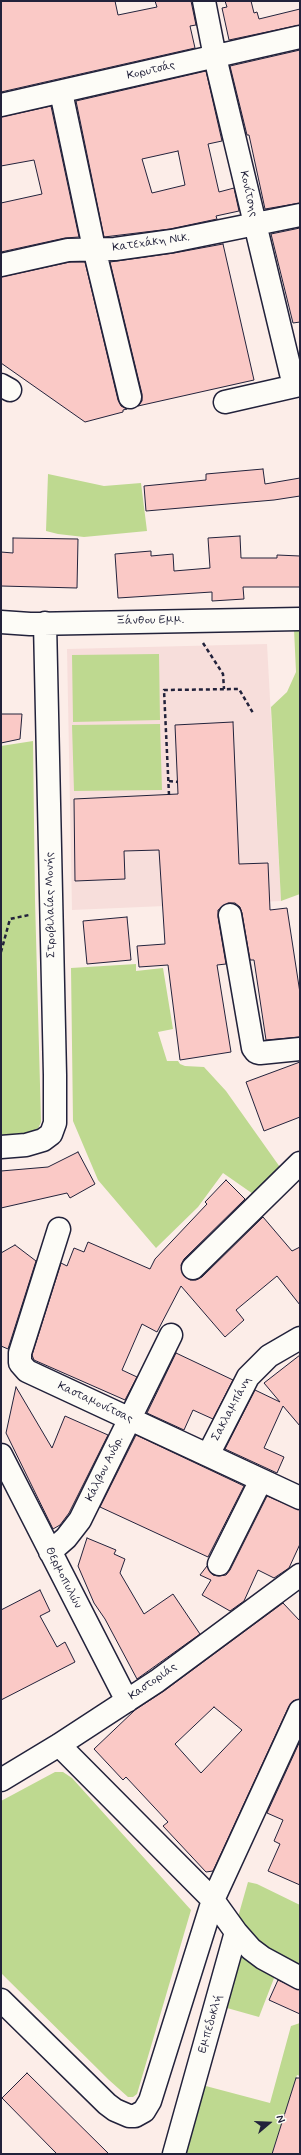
<!DOCTYPE html>
<html>
<head>
<meta charset="utf-8">
<style>
  body { margin:0 }
  #map { position:relative; width:301px; height:2155px; overflow:hidden; background:#fcede8; font-family:Mynerve,sans-serif }
  canvas { display:block }
  .frame { position:absolute; inset:0; border:2px solid #22223b; pointer-events:none }
  .north { position:absolute; left:249px; top:2103px; width:40px; height:40px; -webkit-text-stroke:3px #fdfcf7; paint-order:stroke; rotate:71deg; font-size:11px; font-weight:700; line-height:16px; text-align:center; color:#22223b }
  .north::after { content:''; display:block; margin:auto; width:14px; height:18px; background:#22223b; clip-path:polygon(50% 0,100% 100%,50% 72%,0 100%) }
</style>
</head>
<body>
<div id="map">
<canvas width="301" height="2155"></canvas>
<div class="frame"></div>
<div class="north">N</div>
</div>
<script>
const g = document.querySelector('canvas').getContext('2d');
g.lineJoin = 'round';
function fill(path, color) { g.fillStyle = color; g.fill(path, 'evenodd'); }
const poly = rows => new Path2D(rows.map(r => 'M' + r).join(''));
function stroke(path, color, width, dash) { g.strokeStyle = color; g.lineWidth = width; g.lineCap = dash ? 'butt' : 'round'; g.setLineDash(dash || []); g.stroke(path); }
function drawText(font, color, halo, rows, align = 'center') {
  g.font = font + ' Mynerve,sans-serif'; g.lineWidth = 3.5; g.setLineDash([]); g.textBaseline = 'middle'; g.strokeStyle = halo; g.fillStyle = color; for (const [text, x, y, turn = 0] of rows) {
    g.save(); g.translate(x, y); g.rotate((+turn || 0) * Math.PI / 180); g.textAlign = isNaN(turn) ? turn : align; if (halo) g.strokeText(text, 0, 0); g.fillText(text, 0, 0); g.restore();
  }
}
const built = poly([
  [267,644,281,901,72,910,67,649]
]);
const green = poly([
  [48,474,104,486,141,483,147,531,84,537,58,534,46,531],
  [294,629,300,629,300,894,281,901,271,707,287,692,296,672],
  [159,654,160,720,73,722,72,655],
  [160,724,162,790,74,791,72,725],
  [33,741,35,900,41,1122,37,1131,26,1137,1,1139,1,746],
  [136,964,136,971,163,968,173,1029,158,1032,167,1061,178,1061,180,1064,185,1066,204,1067,226,1091,282,1170,256,1196,223,1173,198,1207,156,1248,98,1180,73,1121,71,968],
  [55,1772,63,1772,72,1778,191,1910,137,2094,133,2097,128,2097,109,2080,1,1973,1,1801],
  [248,1882,257,1884,300,1905,300,1969,258,1945,236,1924],
  [245,1953,276,1973,259,2017,227,2008,239,1957],
  [300,2023,300,2076,297,2075,272,2154,184,2154,202,2085,270,2103,291,2026]
]);
const building = poly([
  [1,1,115,1,118,15,157,7,155,1,191,1,196,25,190,26,195,48,1,92,1,1],
  [225,1,251,1,254,13,257,12,259,19,300,9,300,25,229,40,222,8,227,7,225,1],
  [300,50,300,203,265,209,249,135,247,135,230,66,300,50],
  [206,71,222,141,208,144,219,192,234,188,239,211,216,216,217,219,170,229,104,237,76,101,206,71],
  [178,151,185,185,152,193,142,159,178,151],
  [51,106,79,237,65,238,1,252,1,203,42,194,34,160,1,166,1,117,51,106],
  [300,228,300,322,293,323,271,234,300,228],
  [223,244,254,380,138,406,142,401,142,394,110,262,174,253,223,244],
  [70,262,85,262,118,400,121,406,127,409,123,410,123,412,85,422,1,363,1,277,70,262],
  [263,469,265,484,300,478,300,496,274,500,146,511,144,486,206,480,206,474,263,469],
  [240,536,241,558,277,558,277,555,300,556,300,587,243,587,244,599,212,601,212,592,118,598,115,554,151,551,151,556,173,554,174,571,210,568,208,538,240,536],
  [13,538,78,539,77,588,1,586,1,552,13,553,13,538],
  [1,714,22,714,20,739,1,743,1,714],
  [233,722,239,864,268,863,270,910,287,908,300,993,300,1037,266,1040,254,960,250,960,242,913,240,907,235,903,228,903,218,910,218,917,226,964,217,965,231,1052,180,1060,168,965,139,967,137,946,165,944,159,850,124,851,125,879,75,881,74,799,178,794,175,725,233,722],
  [127,917,131,960,87,964,83,921,127,917],
  [300,1062,300,1117,264,1131,246,1082,300,1062],
  [78,1152,95,1184,70,1198,67,1193,1,1208,1,1171,48,1167,78,1152],
  [226,1180,245,1199,184,1259,181,1265,184,1276,190,1280,196,1280,202,1277,263,1217,292,1251,300,1247,300,1305,277,1276,236,1310,244,1320,225,1337,181,1286,157,1332,142,1324,122,1370,137,1377,125,1400,34,1360,32,1355,61,1263,67,1266,74,1248,84,1252,88,1242,150,1269,155,1259,207,1204,205,1202,226,1180],
  [15,1245,36,1261,8,1349,1,1346,1,1253,15,1245],
  [176,1353,233,1380,213,1419,193,1410,184,1430,147,1413,176,1353],
  [300,1355,300,1426,283,1406,264,1448,284,1457,277,1473,225,1449,255,1390,280,1402,264,1383,300,1355],
  [16,1387,52,1448,65,1416,108,1435,69,1513,60,1525,53,1529,6,1433,16,1387],
  [136,1435,244,1486,208,1557,100,1507,136,1435],
  [267,1496,300,1510,300,1544,289,1568,274,1578,258,1570,244,1601,230,1611,202,1595,211,1580,200,1575,207,1566,213,1575,219,1576,226,1575,230,1570,267,1496],
  [87,1538,116,1550,114,1554,125,1559,120,1573,144,1614,173,1594,200,1634,137,1679,105,1619,94,1603,78,1566,87,1538],
  [40,1590,50,1611,40,1616,57,1647,65,1642,75,1662,1,1700,1,1610,40,1590],
  [283,1603,300,1621,300,1699,293,1701,289,1706,213,1871,206,1872,163,1826,168,1822,126,1777,123,1780,94,1749,135,1710,164,1691,283,1603],
  [214,1707,242,1730,201,1773,175,1744,214,1707],
  [300,1741,300,1885,268,1871,280,1844,274,1841,283,1820,267,1813,300,1741],
  [278,1980,300,1990,300,2014,269,2000,278,1980],
  [27,2073,109,2154,57,2154,2,2098,27,2073],
  [296,2078,300,2078,300,2154,272,2154,296,2078]
]);
const path = poly([
  [203,643,223,674,224,689],
  [169,781,178,782],
  [169,795,164,690,239,689,253,713],
  [1,952,10,919,29,915]
]);
const minor = poly([
  [204,1,215,57,294,386],
  [61,92,94,248,130,397],
  [1,105,300,37],
  [1,265,68,250,115,249,172,241,300,215],
  [1,385,10,390],
  [225,402,300,385],
  [1,622,30,624,300,619],
  [230,915,253,1048,256,1052,260,1053,300,1049],
  [1,1147,26,1145,43,1140,51,1134,55,1123,55,1075,45,623],
  [59,1229,20,1353,20,1363,27,1371,300,1498],
  [193,1268,300,1163],
  [1,1455,127,1701],
  [208,1455,248,1377,269,1356,300,1338],
  [50,1552,66,1538,80,1520,171,1335],
  [219,1564,261,1480],
  [59,1745,213,1900,236,1932,174,2154],
  [1,1780,59,1745,157,1681,300,1575],
  [236,1932,251,1949,263,1958,300,1978],
  [1,2000,107,2104,115,2110,129,2116,135,2116,144,2111,150,2101,213,1900,300,1711]
]);
const streetNames = [
  ["Κορυτσάς",151,71,-13],
  ["Κονίτσης",248,194,77],
  ["Κατεχάκη Νικ.",151,243,-8],
  ["Ξάνθου Εμμ.",150,621,-1],
  ["Στροβιλαίας Μονής",51,905,-91],
  ["Κασταμονίτσας",95,1403,25],
  ["Σακλαμπάνη",232,1409,-62],
  ["Κάλβου Ανδρ.",105,1469,-64],
  ["Θερμοπυλών",63,1578,63],
  ["Καστοριάς",153,1682,-35],
  ["Εμπεδοκλή",211,2024,-74]
];
fill(built, '#f7dedb');
fill(green, '#bed990');
fill(building, '#fac9c6');
stroke(building, '#22223b', 1);
stroke(minor, '#22223b', 25);
stroke(path, '#22223b', 2.5, [4, 3]);
stroke(minor, '#fdfcf7', 22);
drawText('12px', '#22223b', '#fdfcf7', streetNames);
</script>
</body>
</html>
